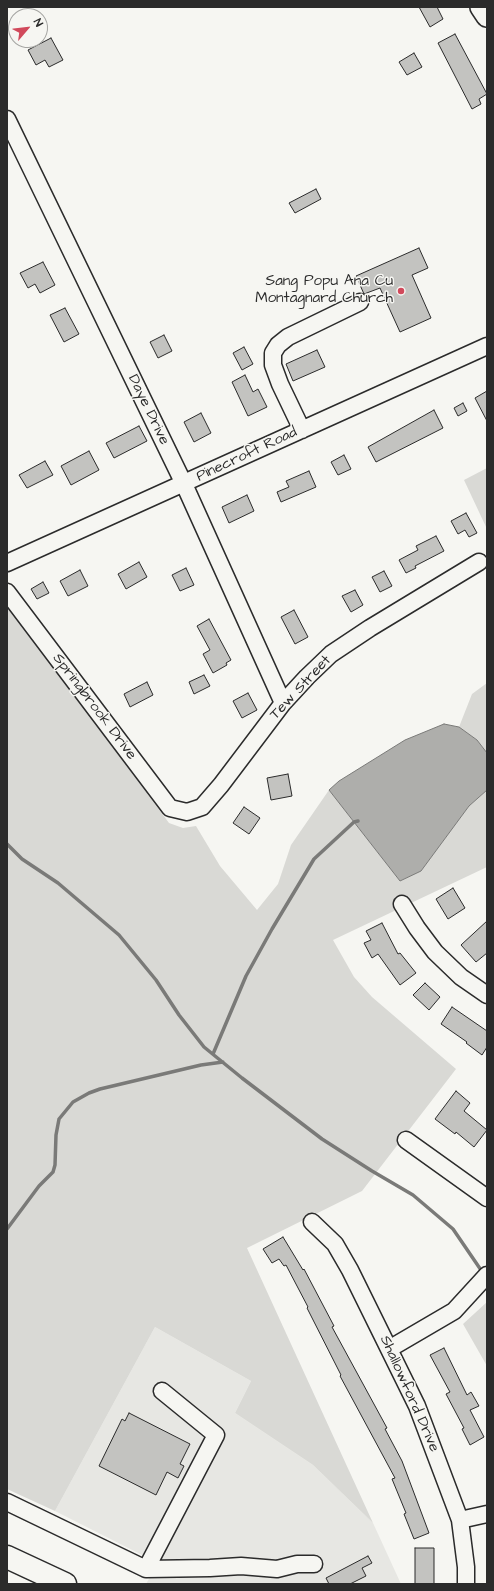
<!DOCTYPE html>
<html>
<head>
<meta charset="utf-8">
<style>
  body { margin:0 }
  #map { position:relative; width:494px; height:1591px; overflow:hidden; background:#f6f6f2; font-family:"Architects Daughter",sans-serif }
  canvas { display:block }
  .frame { position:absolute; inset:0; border:8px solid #2b2b2b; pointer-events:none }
  .north { position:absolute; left:8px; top:8px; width:40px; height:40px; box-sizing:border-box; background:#f6f6f2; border:1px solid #a5a5a2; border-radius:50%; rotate:62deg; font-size:11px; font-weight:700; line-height:16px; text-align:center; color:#2b2b2b }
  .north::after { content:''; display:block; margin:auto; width:14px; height:18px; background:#d1495b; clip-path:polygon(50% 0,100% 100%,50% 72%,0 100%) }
</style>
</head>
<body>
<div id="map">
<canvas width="494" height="1591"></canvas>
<div class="frame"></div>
<div class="north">N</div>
</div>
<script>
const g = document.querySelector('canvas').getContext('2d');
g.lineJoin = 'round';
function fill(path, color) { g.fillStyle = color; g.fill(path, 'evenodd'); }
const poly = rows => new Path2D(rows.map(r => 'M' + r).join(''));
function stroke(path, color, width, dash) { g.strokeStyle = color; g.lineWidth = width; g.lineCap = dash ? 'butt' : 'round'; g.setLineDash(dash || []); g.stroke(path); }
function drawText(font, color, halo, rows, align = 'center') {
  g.font = font + ' "Architects Daughter",sans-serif'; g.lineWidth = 3; g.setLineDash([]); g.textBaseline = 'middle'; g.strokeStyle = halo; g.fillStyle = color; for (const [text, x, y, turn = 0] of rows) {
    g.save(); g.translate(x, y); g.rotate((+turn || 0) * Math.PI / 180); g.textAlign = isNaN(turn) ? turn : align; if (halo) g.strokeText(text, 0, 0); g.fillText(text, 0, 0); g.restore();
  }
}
const built = poly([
  [155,1327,251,1381,235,1413,313,1465,373,1523,401,1584,146,1584,158,1563,55,1511]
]);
const green = poly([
  [487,468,487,529,464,480],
  [7,605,169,823,183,828,196,826,220,866,257,910,278,884,291,845,329,790,400,881,421,871,469,806,487,790,487,867,333,940,354,977,372,997,456,1069,362,1191,247,1248,373,1523,313,1465,235,1413,251,1381,155,1327,55,1511,7,1489],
  [487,683,487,753,477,740,459,727,472,694],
  [487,1302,487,1366,463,1324]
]);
const water = poly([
  [444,724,459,727,477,740,487,753,487,790,469,806,421,871,400,881,329,790,339,781,405,740,444,724]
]);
const stream = poly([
  [7,844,22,859,58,883,119,935,156,980,179,1015,204,1047,242,1078,322,1139,372,1171,413,1195,453,1229,483,1273],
  [213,1054,246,976,272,929,314,859,354,822,358,821],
  [7,1229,39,1186,53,1172,55,1165,56,1135,59,1119,73,1102,89,1093,100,1089,201,1065,223,1062]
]);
const building = poly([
  [419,7,437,7,443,19,430,27,419,7],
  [455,34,487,94,479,99,481,104,472,109,438,43,455,34],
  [51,38,63,60,49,67,45,60,36,65,28,50,51,38],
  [414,53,422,67,407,75,399,62,414,53],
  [316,189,321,199,295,213,289,203,316,189],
  [419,248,428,268,412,275,431,318,400,332,380,288,364,294,356,276,419,248],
  [43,262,55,285,40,293,35,284,28,288,20,273,43,262],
  [65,308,79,334,64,342,50,315,65,308],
  [164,335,172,351,158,358,150,342,164,335],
  [244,347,253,364,242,370,233,353,244,347],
  [317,350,325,367,293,381,286,364,317,350],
  [245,375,253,392,258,389,267,407,248,416,232,382,245,375],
  [487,391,487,421,475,398,487,391],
  [463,403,467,411,458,416,454,408,463,403],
  [434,410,443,428,376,462,368,447,434,410],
  [201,413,211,433,194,442,184,422,201,413],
  [139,426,147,441,114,458,106,443,139,426],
  [89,451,99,470,71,485,61,466,89,451],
  [344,455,351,469,338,475,331,462,344,455],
  [45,461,53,475,27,488,19,475,45,461],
  [309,471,316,487,281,502,277,492,289,487,286,481,309,471],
  [247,495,254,511,229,523,222,507,247,495],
  [466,513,477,533,469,537,465,530,458,534,451,521,466,513],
  [436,536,444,551,415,566,416,568,406,573,399,560,418,550,416,546,436,536],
  [139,562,147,577,126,589,118,574,139,562],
  [186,568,194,585,180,591,172,575,186,568],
  [80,570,88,586,68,596,60,581,80,570],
  [384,571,392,586,380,592,372,577,384,571],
  [43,582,49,593,37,599,31,589,43,582],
  [355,590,363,605,351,612,342,596,355,590],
  [294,610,308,637,295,644,281,617,294,610],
  [209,619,231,660,226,663,227,665,213,673,203,654,210,650,197,626,209,619],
  [204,675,210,686,194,694,189,682,204,675],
  [147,682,153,695,130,707,124,694,147,682],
  [248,693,257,710,242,718,233,701,248,693],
  [288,774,292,796,271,800,267,778,288,774],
  [244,807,260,818,249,834,233,823,244,807],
  [453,888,465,908,448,919,436,899,453,888],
  [487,921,487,953,476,962,461,945,487,921],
  [382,923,398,954,400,953,416,973,400,985,378,954,372,958,364,943,371,940,366,931,382,923],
  [425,983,440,997,429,1010,413,995,425,983],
  [452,1007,487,1031,487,1047,482,1055,466,1043,467,1042,441,1024,452,1007],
  [456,1091,470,1103,464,1111,487,1130,474,1147,456,1132,455,1134,435,1119,456,1091],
  [283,1237,303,1270,304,1269,334,1326,332,1327,387,1428,385,1429,402,1461,429,1533,414,1539,404,1514,406,1513,392,1479,395,1478,340,1376,341,1375,307,1308,308,1307,286,1265,284,1266,279,1259,272,1263,263,1249,283,1237],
  [444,1348,467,1395,471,1392,479,1406,470,1410,484,1437,470,1445,462,1429,464,1428,446,1394,450,1392,430,1355,444,1348],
  [129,1413,190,1444,180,1464,184,1466,178,1478,167,1472,156,1495,99,1466,122,1419,125,1421,129,1413],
  [415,1548,434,1548,434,1584,415,1584,415,1548],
  [368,1556,372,1563,362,1568,366,1576,350,1584,329,1584,326,1578,368,1556]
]);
const minor = poly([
  [7,119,184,484,283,703],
  [302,430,280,384,273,365,273,353,278,345,288,337,360,302],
  [7,563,487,346],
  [7,592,170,808,187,812,202,807,221,785,283,703,307,677,331,654,370,628,479,562],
  [402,904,417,928,435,952,461,977,487,995],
  [406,1140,487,1198],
  [312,1222,335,1244,350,1270,417,1406,460,1520,466,1567,466,1584],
  [389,1349,454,1311,487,1275],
  [7,1502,146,1569,210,1568,241,1566,277,1569,297,1564,314,1564],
  [460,1520,487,1514],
  [146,1569,216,1435,162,1391]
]);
const major = poly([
  [481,7,487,16]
]);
const highway = poly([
  [7,1557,65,1584]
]);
const markers = [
  [401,291,4,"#d1495b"]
];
const poiNames = [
  ["Sang Popu Ana Cu",393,282],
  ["Montagnard Church",393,299]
];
const streetNames = [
  ["Daye Drive",148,410,64],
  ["Pinecroft Road",247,455,-25],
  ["Tew Street",301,688,-47],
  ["Springbrook Drive",94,707,53],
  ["Shallowford Drive",409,1394,66]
];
fill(built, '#e7e7e3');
fill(green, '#d9d9d5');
fill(water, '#aeaeab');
stroke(water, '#7a7a78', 1);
stroke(stream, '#7a7a78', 3.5);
fill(building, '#c3c3c0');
stroke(building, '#2b2b2b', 1);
stroke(minor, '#2b2b2b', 19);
stroke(major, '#2b2b2b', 24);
stroke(highway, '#2b2b2b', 25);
stroke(minor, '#f6f6f2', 16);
stroke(major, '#f6f6f2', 21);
stroke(highway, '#f6f6f2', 22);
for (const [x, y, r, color] of markers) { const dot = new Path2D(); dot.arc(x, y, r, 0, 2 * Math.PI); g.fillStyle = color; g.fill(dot); stroke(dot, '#f6f6f2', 1.5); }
drawText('15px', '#2b2b2b', '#f6f6f2', poiNames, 'right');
drawText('15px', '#2b2b2b', '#f6f6f2', streetNames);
</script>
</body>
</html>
